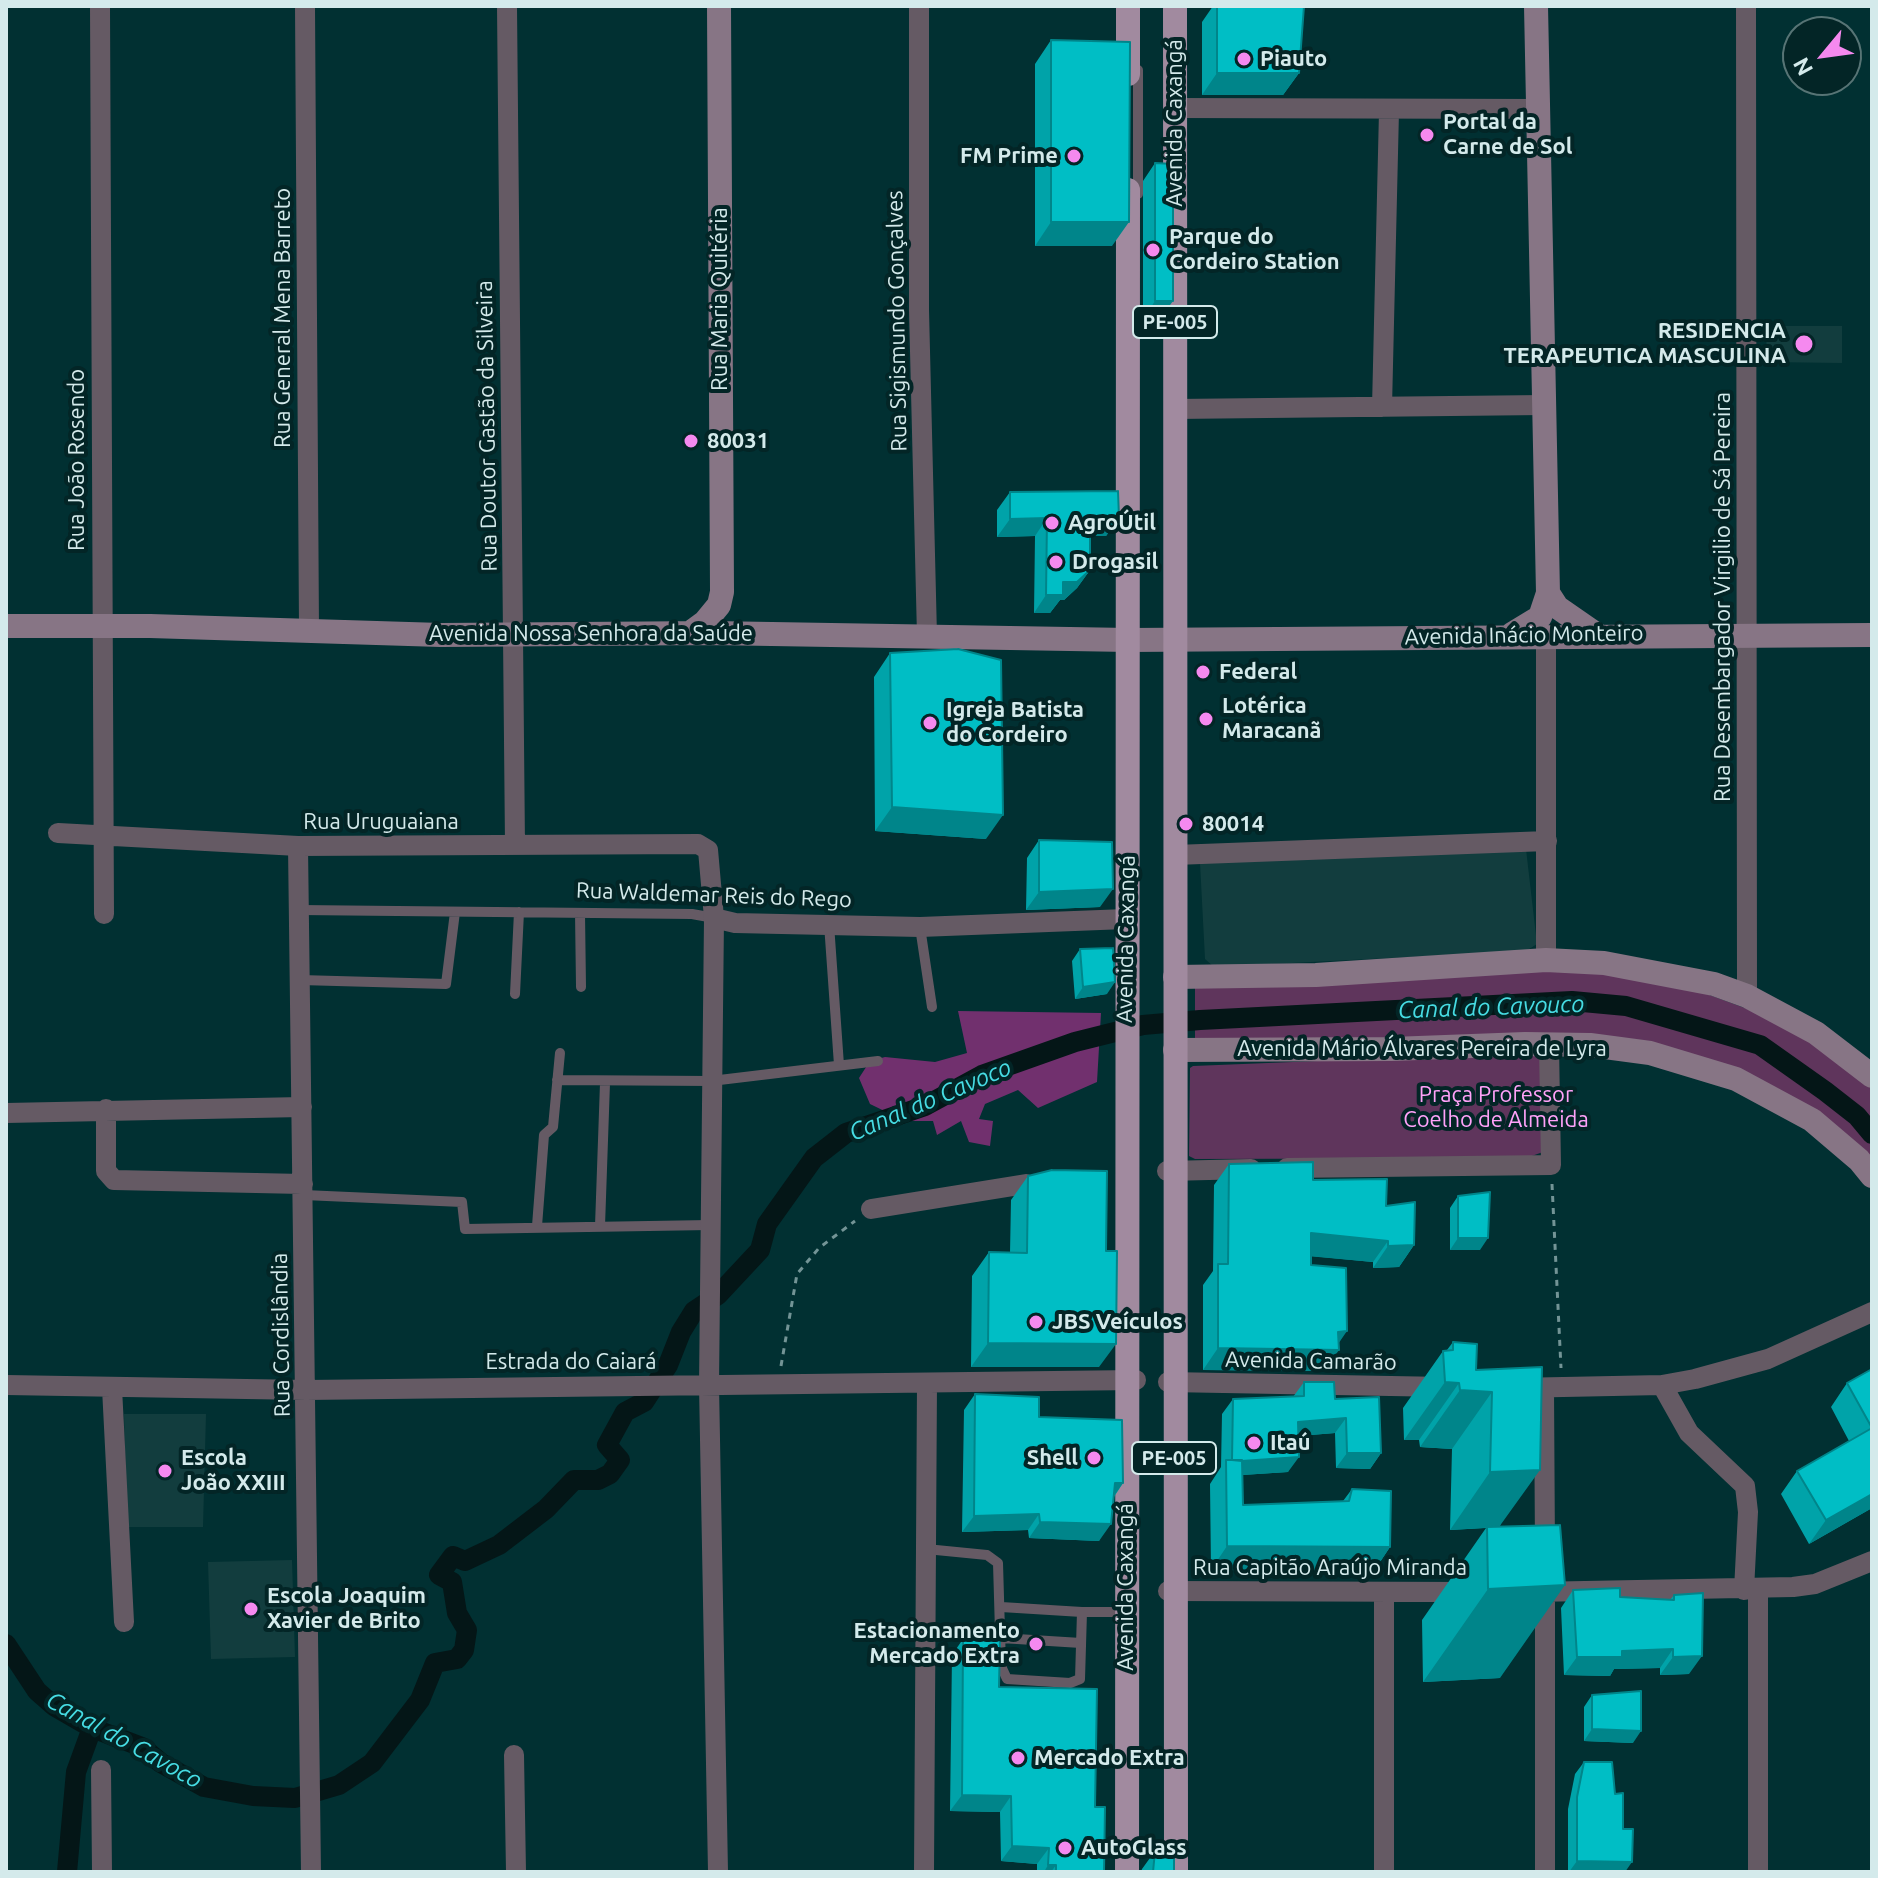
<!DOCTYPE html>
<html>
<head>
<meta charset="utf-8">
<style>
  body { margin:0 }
  #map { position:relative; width:1878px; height:1878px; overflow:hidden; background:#013032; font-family:Ubuntu,sans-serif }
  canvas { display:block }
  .frame { position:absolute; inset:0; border:8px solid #d4eaeb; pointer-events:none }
  .north { position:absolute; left:1782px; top:16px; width:80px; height:80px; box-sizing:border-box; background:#032526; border:2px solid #577475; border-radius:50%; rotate:241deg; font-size:22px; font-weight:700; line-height:32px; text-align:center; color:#d4eaeb }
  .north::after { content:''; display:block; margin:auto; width:28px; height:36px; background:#f589ef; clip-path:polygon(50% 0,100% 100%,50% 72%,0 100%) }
</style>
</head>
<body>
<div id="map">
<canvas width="1878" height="1878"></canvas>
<div class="frame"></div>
<div class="north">N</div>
</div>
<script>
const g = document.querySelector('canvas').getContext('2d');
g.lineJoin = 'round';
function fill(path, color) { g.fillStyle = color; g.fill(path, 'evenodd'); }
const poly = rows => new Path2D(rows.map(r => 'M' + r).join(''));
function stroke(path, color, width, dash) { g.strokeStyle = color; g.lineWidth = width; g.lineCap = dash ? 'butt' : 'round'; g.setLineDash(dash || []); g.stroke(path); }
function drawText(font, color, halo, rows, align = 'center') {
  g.font = font + ' Ubuntu,sans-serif'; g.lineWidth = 8; g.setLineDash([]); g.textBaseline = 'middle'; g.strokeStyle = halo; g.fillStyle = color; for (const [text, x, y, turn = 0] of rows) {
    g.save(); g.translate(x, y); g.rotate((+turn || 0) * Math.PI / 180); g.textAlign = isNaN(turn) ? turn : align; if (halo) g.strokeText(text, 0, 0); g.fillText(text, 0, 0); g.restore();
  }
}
const built = poly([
  [1766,326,1842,326,1842,363,1767,362],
  [1526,849,1537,944,1526,951,1214,967,1205,959,1200,863],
  [124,1414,206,1414,203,1527,127,1527],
  [292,1560,295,1657,211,1659,208,1562]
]);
const green = poly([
  [1566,966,1677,983,1780,1021,1872,1081,1872,1171,1833,1133,1648,1048,1195,1046,1195,982],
  [1542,1052,1543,1152,1526,1158,1195,1159,1189,1156,1190,1068,1193,1066]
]);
const forest = poly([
  [958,1011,1101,1013,1097,1082,1038,1108,1018,1090,985,1104,979,1119,993,1121,990,1146,969,1142,961,1121,937,1135,933,1121,905,1121,870,1104,859,1078,870,1061,885,1057,935,1062,967,1053]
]);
const canal = poly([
  [6,1644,37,1691,54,1706,92,1728,142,1747,161,1763,204,1787,253,1796,295,1798,339,1785,372,1763,420,1700,435,1663,457,1659,464,1650,467,1630,457,1613,452,1582,439,1575,453,1556,465,1561,499,1545,546,1509,574,1480,598,1480,610,1474,620,1460,607,1445,625,1412,644,1402,668,1365,681,1332,694,1311,718,1295,760,1250,767,1224,814,1158,846,1133,925,1106,982,1075,1075,1042,1143,1025,1200,1020,1572,1001,1626,1006,1760,1045,1825,1091,1857,1116,1872,1134],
  [67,1872,76,1772,92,1728]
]);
const path = poly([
  [1552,1184,1561,1368],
  [781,1366,797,1274,819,1248,855,1221]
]);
const lane = poly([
  [1138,194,1138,70],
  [299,910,692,914,714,918],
  [580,913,581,987],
  [829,924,839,1065],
  [920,927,932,1007],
  [300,980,446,984,455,912],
  [515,994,519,912],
  [557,1080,711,1081,878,1061],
  [304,1195,462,1202,465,1229,710,1225],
  [537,1226,544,1135,553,1127,560,1053],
  [600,1226,605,1083],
  [926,1549,987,1555,998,1563,1001,1666,1007,1679,1070,1683,1080,1679,1082,1612,1001,1607],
  [1082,1612,1128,1612],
  [1001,1638,1081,1643]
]);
const street = poly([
  [100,6,104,914],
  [305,6,309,630],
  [507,6,515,845],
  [919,6,919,310,927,636],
  [1746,6,1747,996],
  [1175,108,1540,109],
  [1382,407,1389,111],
  [1175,409,1544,405],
  [58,833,298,846,698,844,708,850,714,918,709,1385,718,1872],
  [298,846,311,1872],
  [1175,855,1547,841],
  [714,918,735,923,920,927,1126,919],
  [1546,960,1546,635],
  [106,1109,106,1171,114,1180,303,1184],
  [6,1113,302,1107],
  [1287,1168,1551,1165,1549,1045],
  [1167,1171,1251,1169],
  [871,1209,1026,1184],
  [1168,1382,1446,1387],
  [6,1385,306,1390,1136,1380],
  [1662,1385,1689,1433,1745,1486,1748,1512,1744,1590],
  [112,1388,124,1622],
  [1514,1388,1662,1385,1695,1379,1768,1359,1872,1312],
  [1544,1388,1545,1552],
  [1545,1588,1545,1872],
  [1758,1589,1758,1872],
  [1168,1591,1469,1592],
  [1384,1592,1384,1872],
  [1533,1592,1793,1587,1815,1584,1872,1561],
  [514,1755,516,1872],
  [101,1770,102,1872],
  [924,1872,927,1383]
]);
const secondary = poly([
  [1548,593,1557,607,1596,634],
  [6,626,150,626,441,635,712,633,1129,640,1872,635],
  [690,633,705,622,719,605,722,592,719,6],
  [1512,634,1540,617,1548,593,1536,6],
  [1175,977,1316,975,1546,960,1604,963,1714,984,1747,996,1816,1033,1872,1076],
  [1175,1050,1392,1049,1525,1044,1590,1045,1650,1053,1736,1079,1812,1120,1859,1160,1872,1176]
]);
const primary = poly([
  [1128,6,1128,74],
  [1175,6,1176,1872],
  [1127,1872,1128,190]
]);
const wall = poly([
  [1213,6,1304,6,1299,73,1283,95,1202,95,1202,22],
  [1051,40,1112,246,1035,246,1035,64],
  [1155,163,1160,319,1143,319,1143,181],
  [1010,492,1119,518,1106,536,1090,536,1090,570,1077,588,1064,600,1060,600,1050,613,1034,613,1035,536,997,537,997,510],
  [890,653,986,839,875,831,874,677],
  [1039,840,1100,907,1026,910,1027,858],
  [1080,949,1107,994,1075,999,1072,961],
  [1229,1164,1313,1180,1386,1206,1414,1245,1399,1267,1373,1268,1373,1262,1311,1256,1311,1265,1338,1344,1324,1371,1203,1370,1203,1285,1213,1271,1214,1185],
  [1028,1176,1099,1367,971,1367,972,1276,989,1252,1010,1253,1011,1200],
  [1458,1196,1480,1250,1450,1250,1450,1208],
  [1453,1342,1476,1370,1542,1367,1500,1526,1500,1678,1423,1682,1422,1620,1486,1528,1450,1530,1452,1449,1420,1447,1419,1440,1404,1440,1403,1408,1443,1351,1447,1350],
  [1872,1369,1872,1508,1809,1544,1781,1494,1797,1471,1849,1441,1831,1407,1847,1383],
  [1304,1382,1335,1399,1381,1453,1370,1469,1336,1468,1335,1433,1298,1436,1288,1472,1242,1475,1243,1505,1343,1501,1352,1489,1390,1547,1374,1571,1211,1570,1210,1484,1221,1467,1222,1414,1233,1399,1293,1397],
  [975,1394,1039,1417,1123,1483,1114,1497,1099,1541,1029,1538,1028,1530,962,1532,964,1410],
  [1573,1590,1620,1597,1670,1600,1674,1595,1689,1674,1660,1675,1660,1668,1614,1669,1610,1676,1564,1675,1561,1608],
  [963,1639,999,1687,1095,1807,1104,1872,1037,1872,1037,1864,1001,1861,1000,1812,950,1811,952,1655],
  [1592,1695,1633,1743,1584,1741,1584,1707],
  [1584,1762,1615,1794,1623,1829,1625,1872,1568,1872,1568,1809,1575,1774],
  [1155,1851,1174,1872,1141,1872,1142,1869]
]);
const shadedWall = poly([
  [1217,73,1299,73,1283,95,1202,95],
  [1051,222,1129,222,1112,246,1035,246],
  [1155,301,1173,301,1160,319,1143,319],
  [1047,518,1035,536,997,537,1010,519],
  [1090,518,1119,518,1106,536,1078,536],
  [1090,570,1077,588,1064,600,1060,600,1050,613,1034,613,1046,595,1063,582],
  [892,807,1003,815,986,839,875,831],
  [1113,889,1100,907,1026,910,1039,892],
  [1115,982,1107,994,1075,999,1083,987],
  [1311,1233,1388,1241,1373,1262,1296,1255],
  [1458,1238,1488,1238,1480,1250,1450,1250],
  [1414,1245,1399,1267,1373,1268,1388,1246],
  [1347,1331,1334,1350,1339,1350,1324,1371,1203,1370,1218,1348],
  [988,1343,1116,1344,1099,1367,971,1367],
  [1445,1382,1459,1383,1419,1440,1404,1440],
  [1460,1390,1492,1392,1452,1449,1420,1447],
  [1346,1418,1335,1433,1287,1437,1298,1422],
  [1347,1453,1381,1453,1370,1469,1336,1468],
  [1299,1457,1288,1472,1227,1476,1232,1461],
  [1540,1470,1499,1527,1450,1530,1490,1472],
  [1115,1483,1123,1483,1112,1499],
  [1872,1494,1872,1508,1809,1544,1826,1520],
  [1039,1514,1028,1530,962,1532,974,1516],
  [1040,1522,1111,1524,1099,1541,1029,1538],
  [1227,1546,1390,1547,1374,1571,1211,1570],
  [1565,1585,1500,1678,1423,1682,1488,1589],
  [1673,1649,1660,1668,1614,1669,1610,1676,1564,1675,1577,1657,1622,1651],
  [1702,1656,1689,1674,1660,1675,1673,1657],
  [1592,1729,1641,1731,1633,1743,1584,1741],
  [962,1795,1011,1796,1000,1812,950,1811],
  [1012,1846,1049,1848,1037,1864,1001,1861],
  [1577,1861,1632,1862,1625,1872,1569,1872],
  [1048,1865,1056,1865,1051,1872,1044,1872]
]);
const building = poly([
  [1217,6,1304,6,1299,73,1217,73,1217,6],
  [1051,40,1130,42,1129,222,1051,222,1051,40],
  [1155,163,1173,164,1173,301,1155,301,1155,163],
  [1118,491,1119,518,1090,518,1090,570,1077,582,1063,582,1063,595,1046,595,1047,518,1010,519,1010,492,1118,491],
  [958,649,1001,660,1003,815,892,807,890,653,958,649],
  [1039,840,1112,842,1113,889,1039,892,1039,840],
  [1113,948,1115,982,1083,987,1080,949,1113,948],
  [1313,1162,1313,1180,1387,1179,1386,1206,1415,1202,1414,1245,1388,1246,1388,1241,1311,1233,1311,1265,1346,1268,1347,1331,1338,1332,1339,1350,1218,1348,1218,1264,1228,1264,1229,1164,1313,1162],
  [1052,1170,1107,1171,1106,1251,1117,1251,1116,1344,988,1343,989,1252,1027,1253,1028,1176,1052,1170],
  [1490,1192,1488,1238,1458,1238,1458,1196,1490,1192],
  [1453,1342,1477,1344,1476,1370,1542,1367,1540,1470,1490,1472,1492,1392,1460,1390,1459,1383,1445,1382,1443,1351,1453,1350,1453,1342],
  [1872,1369,1872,1494,1826,1520,1797,1471,1872,1428,1847,1383,1872,1369],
  [1304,1382,1334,1382,1335,1399,1379,1397,1381,1453,1347,1453,1346,1418,1298,1422,1299,1457,1242,1461,1232,1460,1233,1399,1304,1396,1304,1382],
  [975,1394,1039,1397,1039,1417,1122,1420,1123,1483,1115,1483,1111,1524,1040,1522,1039,1514,974,1516,975,1394],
  [1226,1460,1242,1460,1243,1505,1349,1501,1352,1489,1391,1491,1390,1547,1227,1546,1226,1460],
  [1560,1525,1565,1585,1488,1589,1487,1527,1560,1525],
  [1620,1588,1620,1597,1674,1600,1674,1595,1703,1593,1702,1656,1673,1657,1673,1649,1622,1651,1622,1657,1577,1657,1573,1590,1620,1588],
  [963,1639,1000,1640,999,1687,1097,1689,1095,1807,1105,1807,1104,1872,1056,1872,1056,1865,1048,1865,1049,1848,1012,1846,1011,1796,962,1795,963,1639],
  [1641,1691,1641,1731,1592,1729,1592,1695,1641,1691],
  [1584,1762,1612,1762,1615,1794,1623,1793,1623,1829,1633,1829,1632,1862,1577,1861,1577,1797,1584,1762],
  [1155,1851,1174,1851,1174,1872,1153,1872,1155,1851]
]);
const markers = [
  [1244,59,8,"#f589ef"],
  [1427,135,8,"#f589ef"],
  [1074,156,8,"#f589ef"],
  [1153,250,8,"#f589ef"],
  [1804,344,10,"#f589ef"],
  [691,441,8,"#f589ef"],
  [1052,523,8,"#f589ef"],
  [1056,562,8,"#f589ef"],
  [1203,672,8,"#f589ef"],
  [1206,719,8,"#f589ef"],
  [930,723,8,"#f589ef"],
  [1186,824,8,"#f589ef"],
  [1036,1322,8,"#f589ef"],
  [1254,1443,8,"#f589ef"],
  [1094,1458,8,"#f589ef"],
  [165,1471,8,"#f589ef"],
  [251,1609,8,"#f589ef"],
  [1036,1644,8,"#f589ef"],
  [1018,1758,8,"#f589ef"],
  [1065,1848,8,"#f589ef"]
];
const shields = [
  [1175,322,84],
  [1174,1458,84]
];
const shieldNames = [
  ["PE-005",1175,322],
  ["PE-005",1174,1458]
];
const poiNames = [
  ["Piauto",1260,59],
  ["Portal da",1443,122],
  ["Carne de Sol",1443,147],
  ["FM Prime",1058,156,"right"],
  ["Parque do",1169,237],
  ["Cordeiro Station",1169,262],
  ["RESIDENCIA",1786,331,"right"],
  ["TERAPEUTICA MASCULINA",1786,356,"right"],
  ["80031",707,441],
  ["AgroÚtil",1068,523],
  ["Drogasil",1072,562],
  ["Federal",1219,672],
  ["Lotérica",1222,706],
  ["Maracanã",1222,731],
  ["Igreja Batista",946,710],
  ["do Cordeiro",946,735],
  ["80014",1202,824],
  ["JBS Veículos",1052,1322],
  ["Itaú",1270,1443],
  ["Escola",181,1458],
  ["João XXIII",181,1483],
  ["Shell",1078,1458,"right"],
  ["Escola Joaquim",267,1596],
  ["Xavier de Brito",267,1621],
  ["Estacionamento",1020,1631,"right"],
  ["Mercado Extra",1020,1656,"right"],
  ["Mercado Extra",1034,1758],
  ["AutoGlass",1081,1848]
];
const streetNames = [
  ["Avenida Caxangá",1175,123,-90],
  ["Rua Maria Quitéria",720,299,-90],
  ["Rua General Mena Barreto",283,318,-90],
  ["Rua Sigismundo Gonçalves",897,321,-91],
  ["Rua Doutor Gastão da Silveira",487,426,-91],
  ["Rua João Rosendo",77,460,-90],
  ["Rua Desembargador Virgilio de Sá Pereira",1723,597,-90],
  ["Avenida Nossa Senhora da Saúde",591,634],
  ["Avenida Inácio Monteiro",1524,635,-1],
  ["Rua Uruguaiana",381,822],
  ["Rua Waldemar Reis do Rego",714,895,2],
  ["Avenida Caxangá",1126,939,-89],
  ["Avenida Mário Álvares Pereira de Lyra",1422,1049],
  ["Rua Cordislândia",281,1335,-91],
  ["Avenida Camarão",1311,1361,1],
  ["Estrada do Caiará",571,1362],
  ["Rua Capitão Araújo Miranda",1330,1568],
  ["Avenida Caxangá",1126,1587,-90]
];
const parkNames = [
  ["Praça Professor",1496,1095],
  ["Coelho de Almeida",1496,1120]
];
const waterNames = [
  ["Canal do Cavouco",1491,1007,-2],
  ["Canal do Cavoco",930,1100,-23],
  ["Canal do Cavoco",124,1740,29]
];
fill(built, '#123d3e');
fill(green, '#5f355c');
fill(forest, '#71306e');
stroke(canal, '#041617', 20);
stroke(path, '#739496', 3, [6, 6]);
stroke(lane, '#655a64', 10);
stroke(street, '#655a64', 20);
stroke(secondary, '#877585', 24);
stroke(primary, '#a18a9f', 24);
fill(wall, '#00a3a9');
fill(shadedWall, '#00858a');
fill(building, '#00bec5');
stroke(building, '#00858a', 2);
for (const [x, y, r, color] of markers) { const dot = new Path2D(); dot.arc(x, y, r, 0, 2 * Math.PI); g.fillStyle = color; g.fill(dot); stroke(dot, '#032526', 3); }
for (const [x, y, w] of shields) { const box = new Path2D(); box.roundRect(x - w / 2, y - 16, w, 32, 6); g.fillStyle = '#032526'; g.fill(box); stroke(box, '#d4eaeb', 2); }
drawText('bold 20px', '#d4eaeb', null, shieldNames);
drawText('bold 22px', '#d4eaeb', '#032526', poiNames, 'left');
drawText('22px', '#d4eaeb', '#032526', streetNames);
drawText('22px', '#ffa2f9', '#032526', parkNames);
drawText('italic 24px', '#46dce3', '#032526', waterNames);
</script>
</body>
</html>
